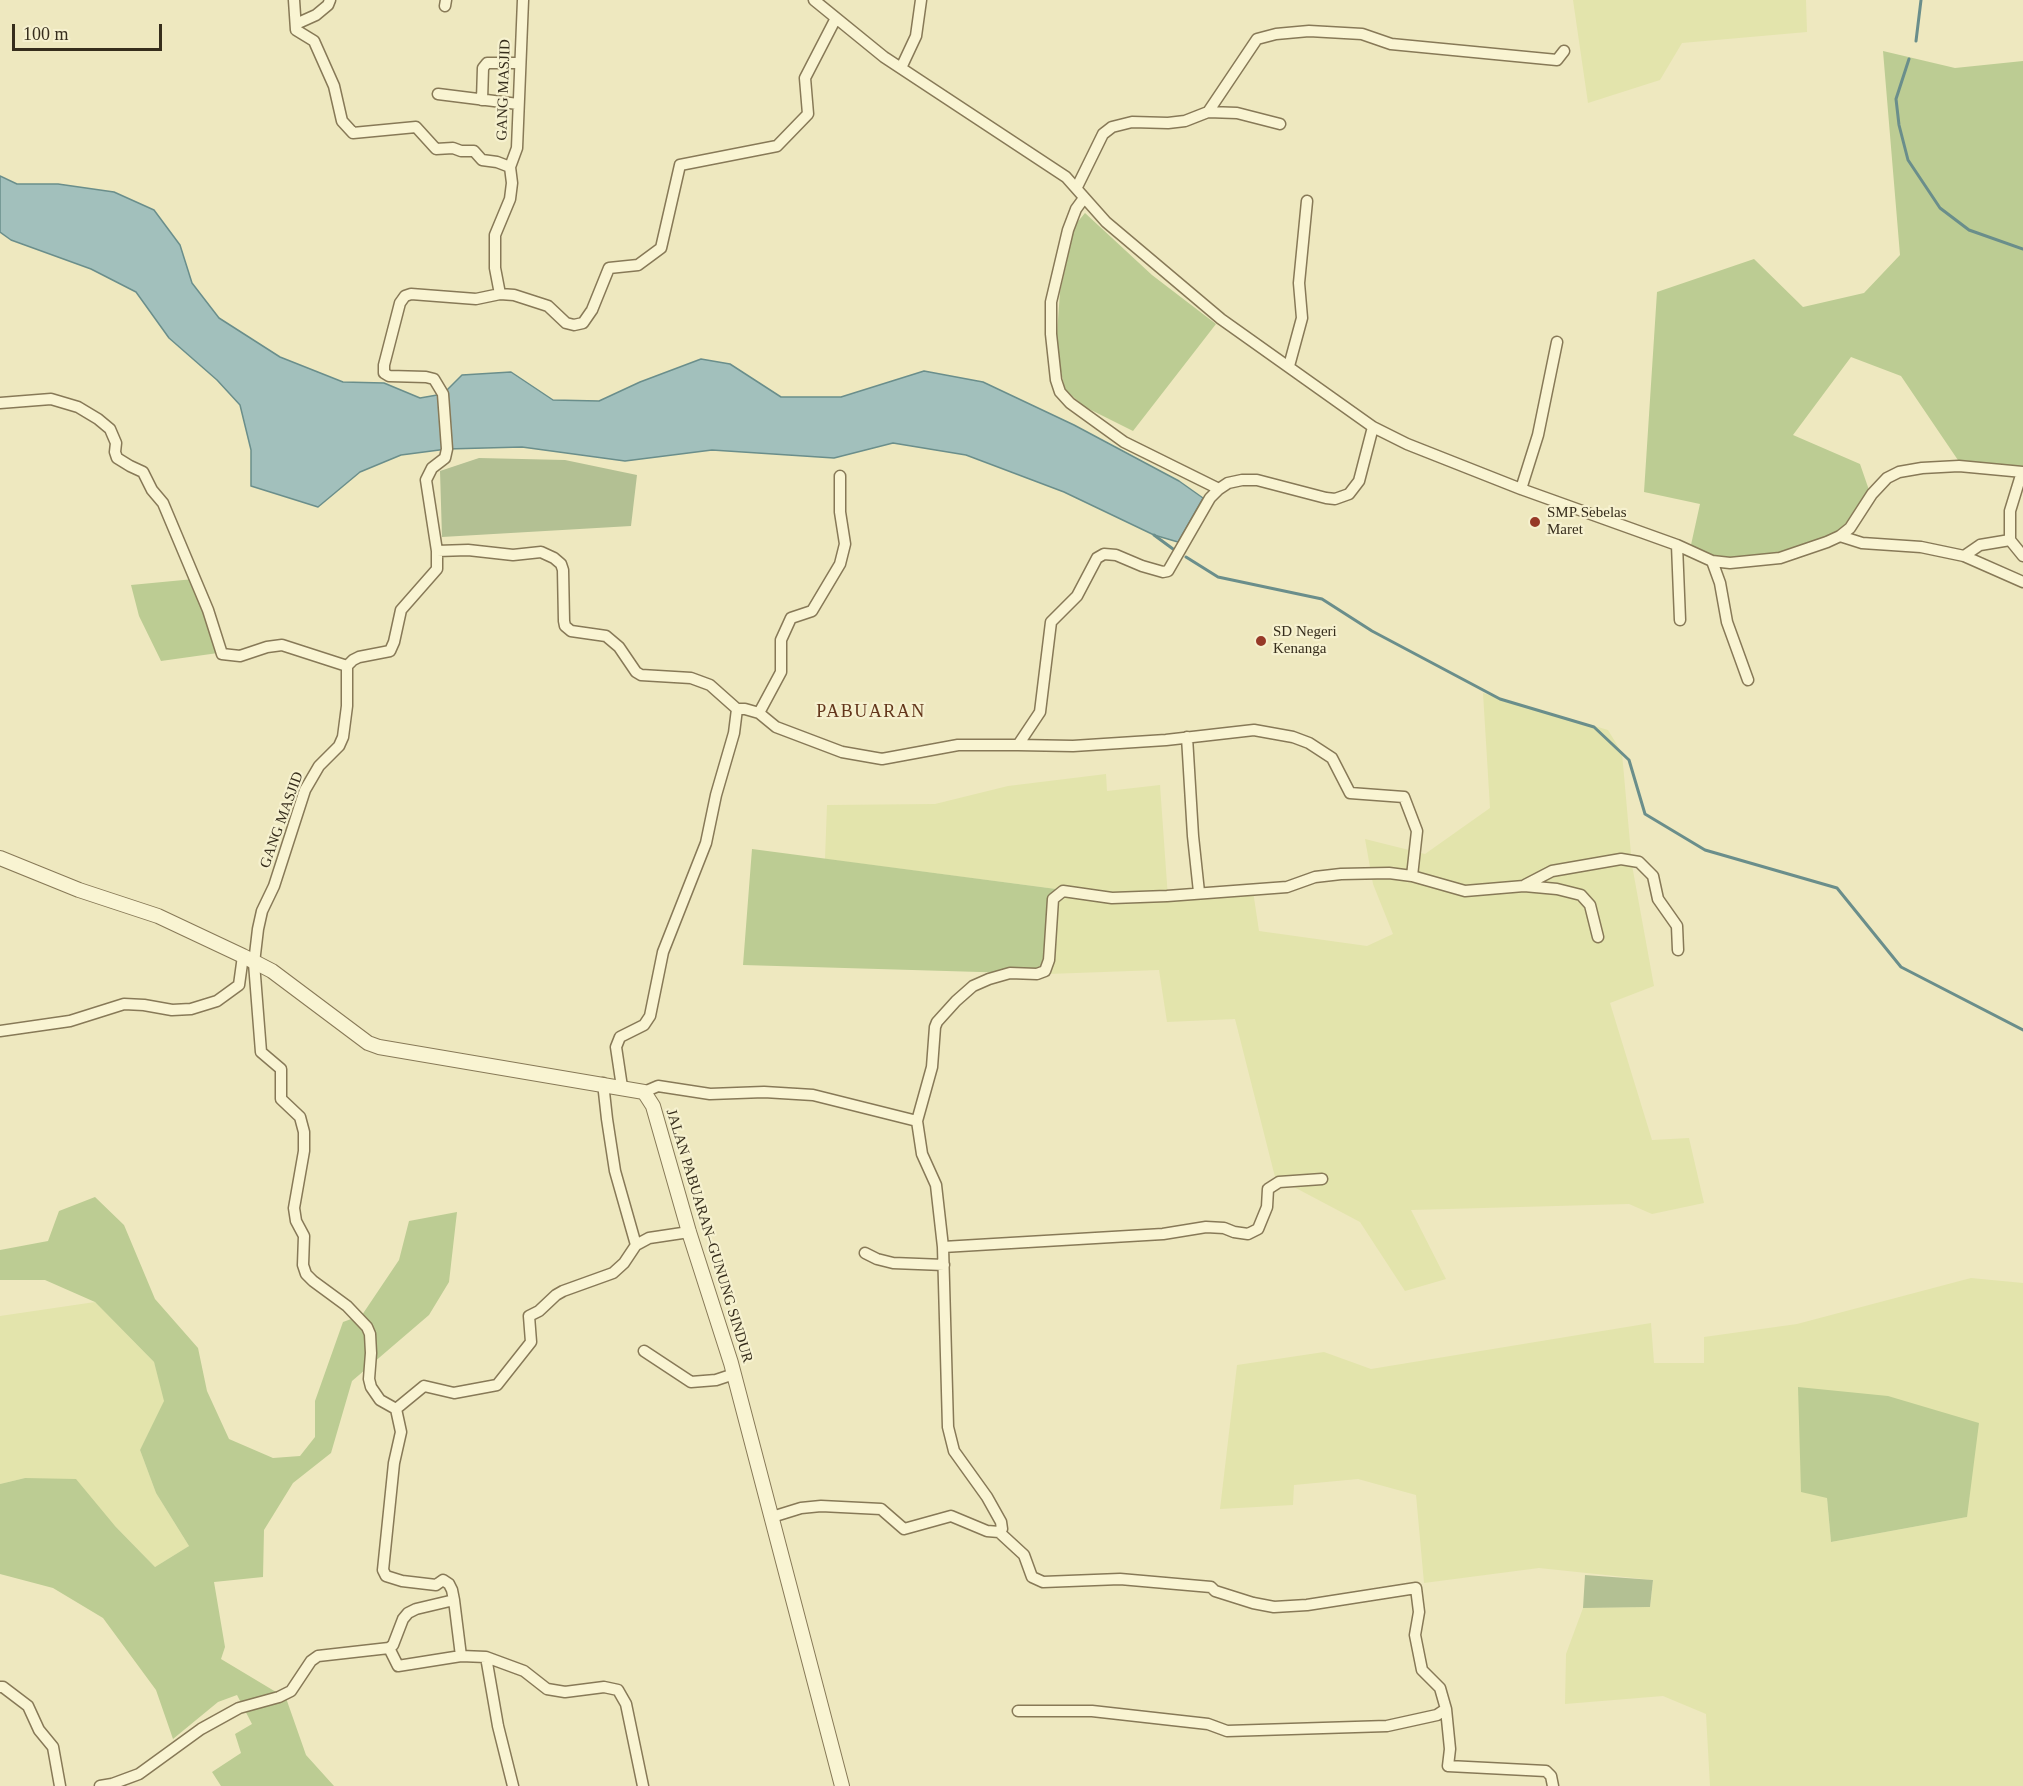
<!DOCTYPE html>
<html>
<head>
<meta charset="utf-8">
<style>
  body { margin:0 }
  #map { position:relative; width:2023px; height:1786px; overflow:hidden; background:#eee8bf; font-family:Georgia,serif }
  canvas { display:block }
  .scale { position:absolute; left:12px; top:24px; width:150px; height:27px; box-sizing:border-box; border:3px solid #362d1c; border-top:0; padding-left:8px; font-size:18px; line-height:21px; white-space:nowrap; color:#362d1c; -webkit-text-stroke:4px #f6f1cf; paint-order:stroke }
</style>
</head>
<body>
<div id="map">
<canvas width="2023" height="1786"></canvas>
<div class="scale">100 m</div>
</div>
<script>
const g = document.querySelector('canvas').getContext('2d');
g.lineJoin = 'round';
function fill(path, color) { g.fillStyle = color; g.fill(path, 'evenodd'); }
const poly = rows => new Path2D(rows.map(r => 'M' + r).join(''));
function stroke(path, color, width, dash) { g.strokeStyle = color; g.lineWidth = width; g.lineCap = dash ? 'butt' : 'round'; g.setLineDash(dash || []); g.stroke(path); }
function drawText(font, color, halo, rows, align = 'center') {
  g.font = font + ' Georgia,serif'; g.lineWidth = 4.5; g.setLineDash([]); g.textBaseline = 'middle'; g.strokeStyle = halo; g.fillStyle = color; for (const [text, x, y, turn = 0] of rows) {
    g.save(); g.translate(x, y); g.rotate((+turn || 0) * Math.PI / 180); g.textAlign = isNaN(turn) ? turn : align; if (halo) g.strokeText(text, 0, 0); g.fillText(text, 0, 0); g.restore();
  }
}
const farmland = poly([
  [1573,0,1806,0,1807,32,1682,43,1660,80,1588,103],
  [1483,693,1608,730,1622,753,1632,865,1654,986,1610,1003,1652,1140,1689,1138,1704,1203,1652,1214,1629,1204,1411,1210,1446,1279,1405,1291,1360,1222,1275,1177,1235,1019,1167,1022,1159,970,1048,974,1056,889,825,859,827,805,935,804,1008,786,1106,774,1107,791,1160,785,1168,898,1253,891,1259,931,1367,946,1393,934,1373,884,1365,839,1425,854,1490,808],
  [1971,1278,2023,1283,2023,1786,1710,1786,1706,1714,1663,1696,1565,1704,1566,1654,1583,1608,1650,1607,1653,1580,1539,1568,1424,1583,1416,1495,1358,1479,1294,1485,1293,1505,1220,1509,1237,1365,1324,1352,1371,1369,1651,1323,1654,1363,1704,1363,1704,1337,1797,1324],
  [1827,1498,1967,1517,1831,1542],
  [95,1302,154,1362,165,1401,140,1450,156,1493,189,1546,155,1567,115,1526,25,1478,0,1484,0,1316]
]);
const green = poly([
  [1883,51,1955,68,2023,61,2023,473,1964,469,1901,376,1851,357,1793,435,1860,464,1869,490,1838,534,1741,566,1689,554,1700,504,1644,492,1657,292,1754,259,1803,307,1864,293,1900,255],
  [1085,213,1152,275,1216,324,1133,431,1085,407,1065,390,1056,348,1060,292,1075,225],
  [194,579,218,653,161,661,139,616,131,585],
  [752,849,1056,889,1048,974,743,965],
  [95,1197,124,1225,155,1299,198,1348,207,1391,229,1439,273,1458,300,1456,315,1437,315,1401,343,1322,362,1315,399,1260,409,1221,457,1212,449,1282,429,1315,352,1381,331,1453,293,1483,264,1530,263,1577,214,1582,225,1647,221,1659,286,1698,306,1755,334,1786,221,1786,212,1772,241,1753,235,1734,252,1724,237,1695,218,1702,173,1739,156,1690,103,1618,53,1588,0,1574,0,1484,25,1478,76,1479,115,1526,155,1567,189,1546,156,1493,140,1450,164,1401,154,1362,95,1302,45,1280,0,1280,0,1250,48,1241,59,1211],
  [1798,1387,1888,1396,1979,1423,1967,1517,1831,1542,1827,1498,1801,1492]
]);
const cemetery = poly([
  [479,458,565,460,637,475,631,526,442,537,440,471],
  [1585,1575,1653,1580,1650,1607,1583,1608]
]);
const water = poly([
  [0,176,17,184,58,184,114,192,154,210,180,245,192,283,219,318,280,357,343,382,384,383,420,398,443,394,462,375,511,372,553,400,599,401,640,382,701,359,730,364,781,397,841,397,924,371,983,382,1074,425,1179,481,1203,498,1178,542,1154,535,1064,492,966,455,893,443,834,458,712,450,625,461,522,447,447,449,401,455,360,472,318,507,251,486,251,450,240,405,217,380,169,338,136,292,91,269,11,240,0,232,0,176]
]);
const stream = poly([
  [1916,41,1921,0],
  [1909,59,1896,99,1899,125,1908,160,1940,208,1969,230,2023,249],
  [1154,535,1173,549],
  [1186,557,1218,577,1322,599,1372,631,1500,699,1594,727,1629,760,1645,814,1705,850,1837,888,1901,967,2023,1030]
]);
const minor = poly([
  [294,0,296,30,314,41,334,86,342,121,353,133,416,127,436,149,453,148,461,151,474,151,482,160,497,162,510,167],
  [814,0,884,57,1066,177,1106,222,1221,319,1373,427,1407,444,1521,489,1677,545,1712,561,1730,563,1780,558,1827,542,1840,536,1850,528,1872,494,1887,478,1899,472,1922,468,1959,466,2023,472],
  [445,6,446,0],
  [296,24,316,15,328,5,330,0],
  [901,68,916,36,921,0],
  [438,94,518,104],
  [482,100,483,68,487,63,520,63],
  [1208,112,1257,39,1276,34,1309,31,1362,34,1391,44,1557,60,1564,51],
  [1077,187,1103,134,1112,127,1132,122,1168,123,1185,121,1208,112,1237,113,1280,124],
  [1084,198,1076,209,1068,230,1051,302,1051,334,1056,380,1060,392,1070,403,1124,442,1219,489],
  [500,294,514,295,548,306,566,323,574,325,583,323,592,310,609,268,638,265,661,248,680,165,777,146,808,114,805,78,836,18],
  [1289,366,1302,318,1299,283,1307,201],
  [0,403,51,399,78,407,98,419,110,429,116,443,115,452,117,458,130,466,143,472,152,490,163,503,208,610,222,654,240,656,267,647,282,645,347,666],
  [2022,472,2010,511,2010,540,2023,556],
  [1521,489,1538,435,1557,342],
  [1840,536,1862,543,1921,547,1964,556,2023,582],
  [1677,545,1680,620],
  [437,551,468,550,513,555,541,552,554,558,561,564,563,570,564,621,565,626,571,631,606,636,619,647,636,672,641,675,691,678,710,685,737,709,745,709,759,713,776,727,842,752,882,759,958,745,1018,745,1040,712,1051,622,1077,596,1097,558,1104,554,1116,555,1142,566,1163,572,1168,571,1210,498,1219,489,1228,483,1242,480,1257,480,1326,498,1335,499,1349,494,1359,481,1373,427],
  [1964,556,1980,545,2010,540],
  [1712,561,1720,583,1727,622,1748,680],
  [759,713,781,672,781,640,791,618,812,611,840,564,845,544,840,512,840,476],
  [1187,737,1193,836,1199,892],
  [1018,745,1073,746,1166,740,1254,730,1293,737,1309,743,1332,758,1350,793,1404,797,1417,831,1412,876],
  [1525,885,1552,871,1621,859,1639,862,1653,876,1658,899,1677,926,1678,950],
  [0,1031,70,1021,124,1004,144,1005,172,1010,191,1009,217,1001,239,985,243,956],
  [603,1083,607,1119,615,1171,636,1245],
  [622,1087,616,1047,620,1037,644,1025,650,1016,663,952,706,843,716,795,734,733,737,709],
  [644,1092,658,1086,710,1094,764,1092,813,1095,917,1121],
  [1322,1179,1279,1182,1268,1189,1267,1207,1258,1229,1248,1234,1234,1232,1224,1228,1206,1227,1163,1234,943,1247,936,1185,922,1154,917,1121,932,1067,935,1027,937,1022,956,1001,973,986,989,979,1010,973,1037,974,1045,971,1049,960,1053,899,1063,891,1112,898,1167,896,1287,887,1315,877,1341,874,1389,873,1412,876,1465,891,1524,886,1557,889,1581,895,1590,905,1598,937],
  [865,1253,877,1259,893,1263,944,1265],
  [644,1351,691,1382,716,1380,734,1374],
  [396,1409,424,1386,454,1393,497,1385,531,1342,529,1316,539,1311,556,1295,563,1291,613,1273,624,1263,636,1245,649,1238,689,1232],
  [772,1517,801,1508,821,1506,881,1509,904,1529,951,1516,987,1531,999,1532,1002,1529,1001,1522,987,1497,954,1451,948,1427,943,1247],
  [999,1532,1024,1555,1032,1577,1043,1582,1120,1579,1211,1587,1215,1591,1253,1603,1274,1607,1307,1605,1416,1588,1419,1612,1415,1635,1422,1670,1440,1688,1446,1709,1450,1749,1448,1766,1546,1771,1551,1776,1553,1786],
  [454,1600,452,1590,449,1584,443,1580,436,1585,402,1581,386,1576,383,1570,394,1463,401,1432,396,1409,380,1400,371,1387,369,1379,371,1353,370,1334,367,1327,347,1306,313,1281,306,1274,303,1265,304,1236,296,1221,294,1208,304,1151,304,1132,300,1117,281,1099,281,1069,261,1052,254,963,258,929,262,911,274,886,305,790,319,766,339,746,343,737,347,706,347,666,353,660,359,657,390,651,394,642,401,610,437,569,437,551,426,480,432,468,445,458,447,449,443,394,434,379,426,377,389,376,384,373,384,365,400,303,405,296,411,294,476,299,500,294,495,268,495,235,510,199,512,183,510,167,517,148,523,0],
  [389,1648,398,1666,461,1656],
  [486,1657,498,1726,513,1786],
  [0,1687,3,1687,28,1706,39,1730,53,1747,60,1786],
  [1018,1711,1092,1711,1208,1724,1227,1731,1387,1726,1437,1715,1446,1709],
  [100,1786,112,1784,139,1774,201,1729,239,1708,279,1697,291,1691,311,1661,318,1656,389,1648,393,1645,403,1619,408,1613,416,1609,454,1600,461,1656,486,1657,524,1671,547,1689,565,1692,604,1687,618,1690,626,1704,643,1786]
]);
const tertiary = poly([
  [0,858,79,890,158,916,243,956,272,971,368,1043,379,1047,644,1092,653,1106,689,1232,731,1363,842,1786]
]);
const markers = [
  [1535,522,6,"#963927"],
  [1261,641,6,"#963927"]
];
const streetNames = [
  ["GANG MASJID",504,90,-88],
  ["GANG MASJID",282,820,-70],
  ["JALAN PABUARAN–GUNUNG SINDUR",709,1236,73]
];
const poiNames = [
  ["SMP Sebelas",1547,513],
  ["Maret",1547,530],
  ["SD Negeri",1273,632],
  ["Kenanga",1273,649]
];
const quarterNames = [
  ["PABUARAN",871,712]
];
fill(farmland, '#e3e4ac');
fill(green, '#bccc93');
fill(cemetery, '#b3c093');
fill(water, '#a2c0bc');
stroke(water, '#6a8e8b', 1.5);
stroke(stream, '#6a8e8b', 3);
stroke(minor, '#877957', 13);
stroke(tertiary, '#877957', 16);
stroke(minor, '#f9f4d2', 10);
stroke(tertiary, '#f9f4d2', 14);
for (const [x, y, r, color] of markers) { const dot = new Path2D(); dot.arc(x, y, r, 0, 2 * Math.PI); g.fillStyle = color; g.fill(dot); stroke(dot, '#f6f1cf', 2); }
drawText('15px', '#362d1c', '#f6f1cf', streetNames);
drawText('15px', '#362d1c', '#f6f1cf', poiNames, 'left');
g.letterSpacing = '1.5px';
drawText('18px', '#63361b', '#f6f1cf', quarterNames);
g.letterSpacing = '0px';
</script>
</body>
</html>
